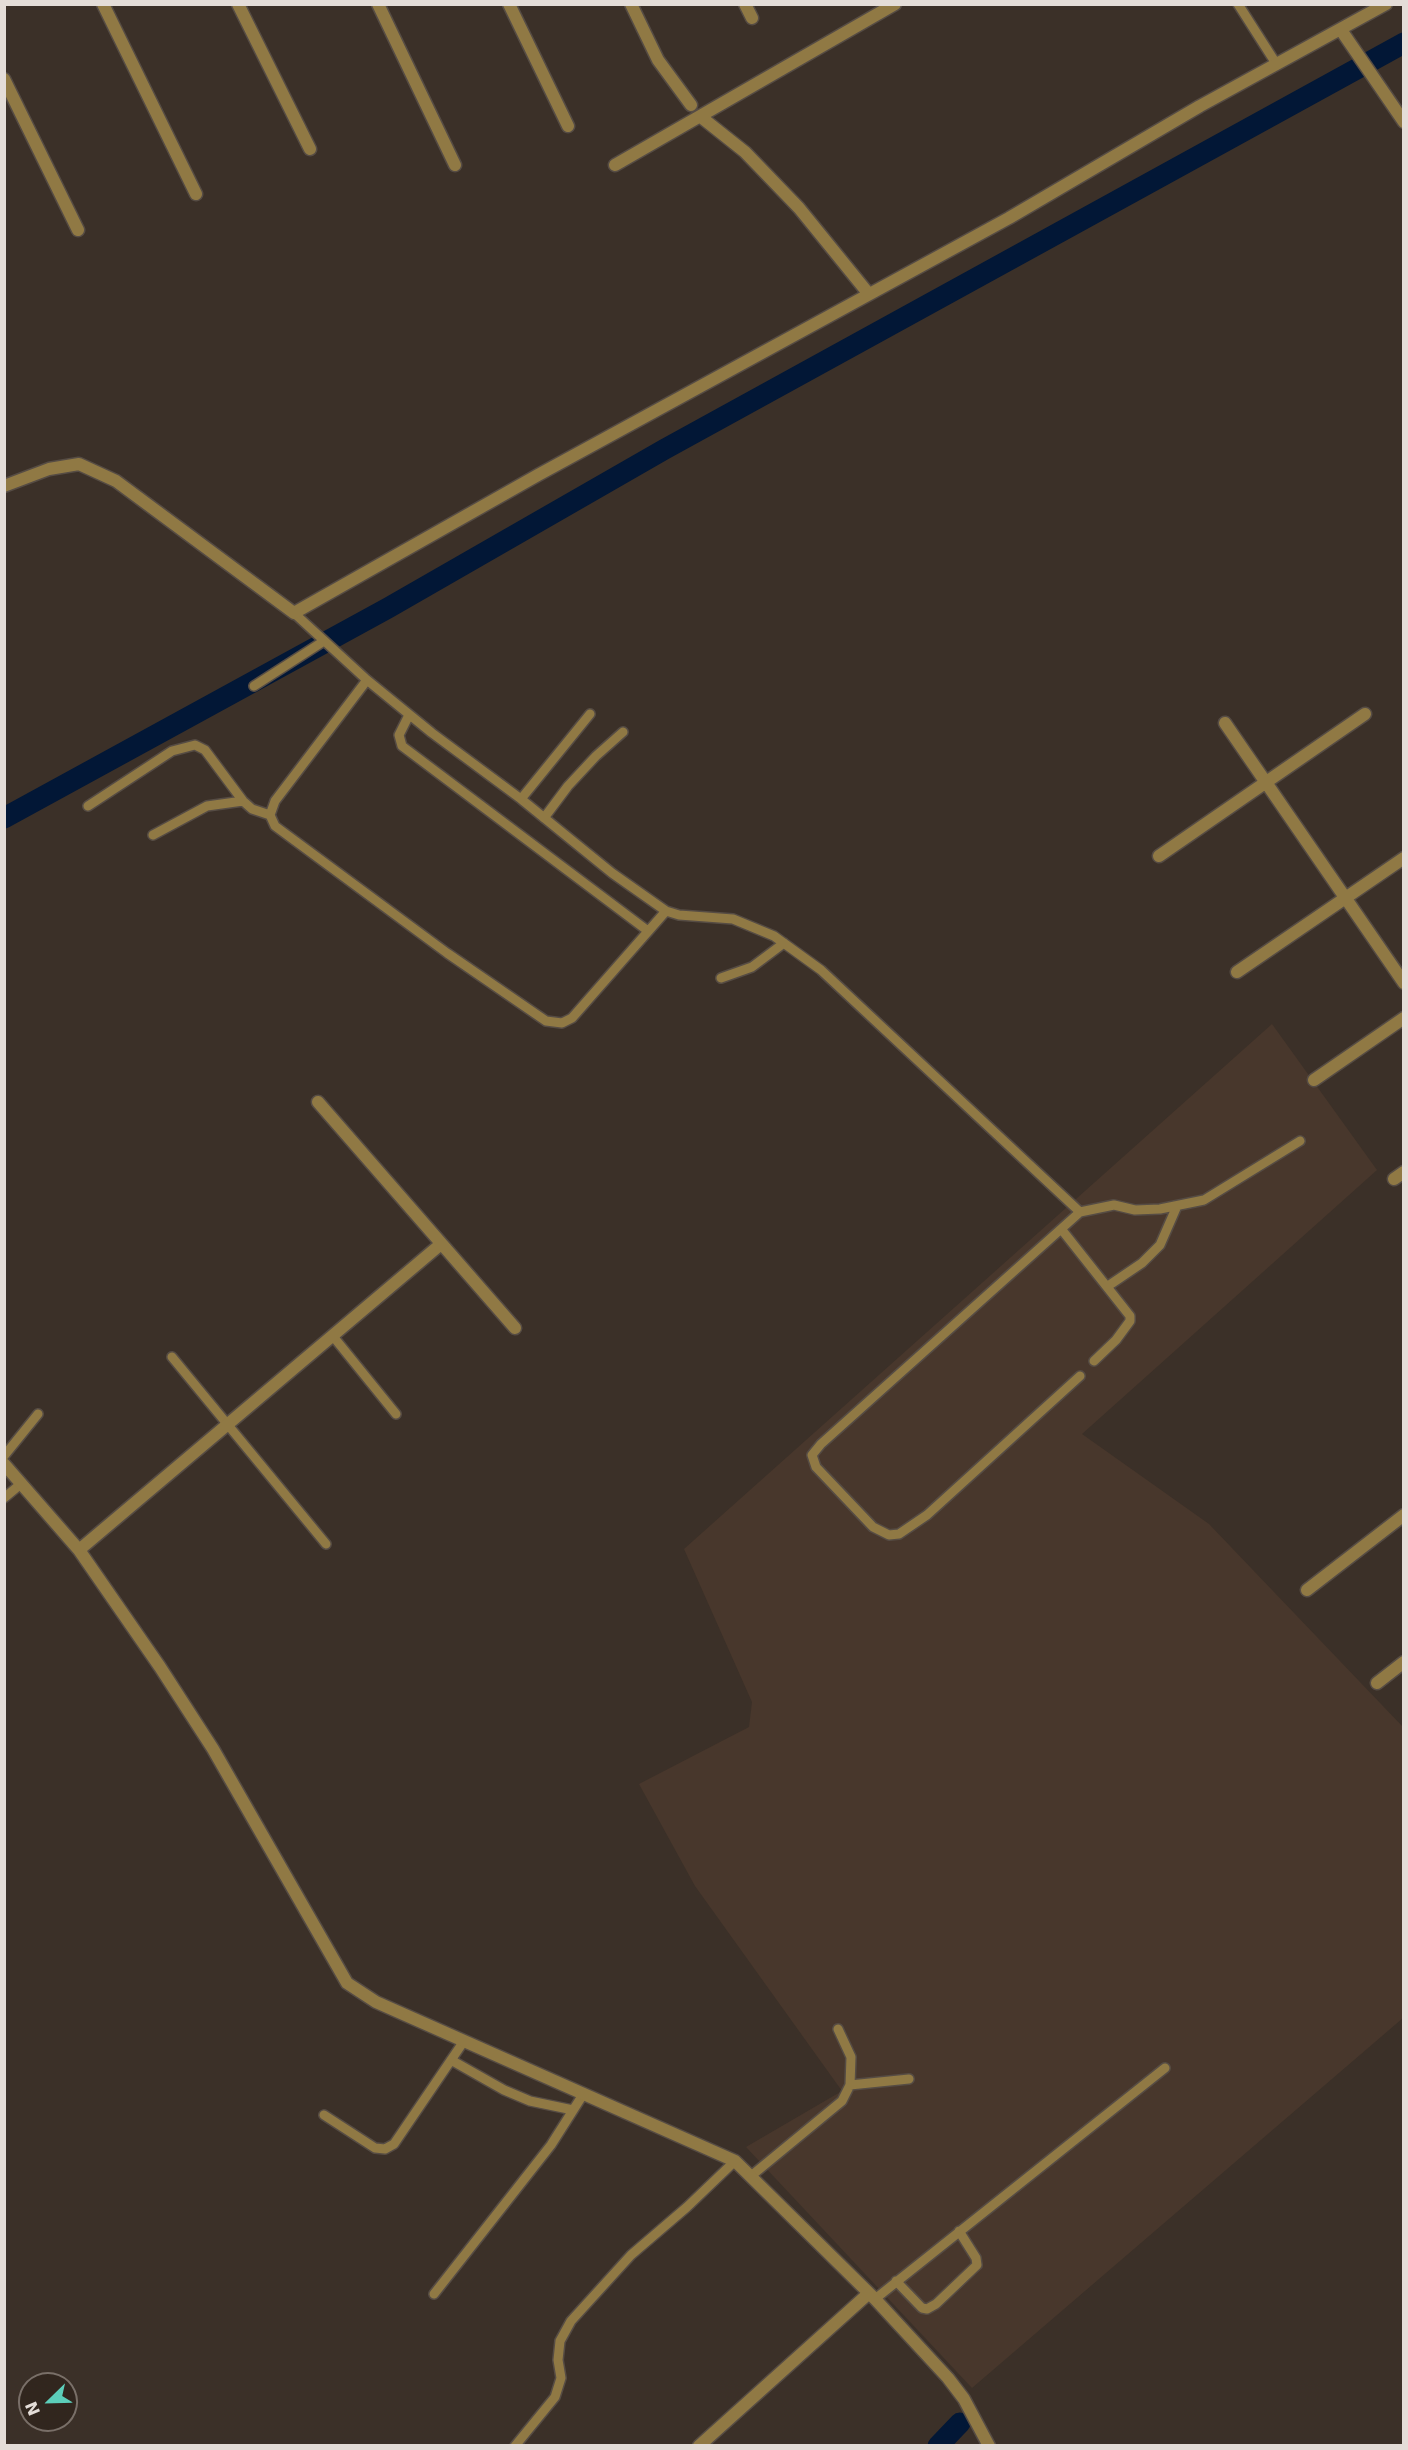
<!DOCTYPE html>
<html>
<head>
<meta charset="utf-8">
<style>
  body { margin:0 }
  #map { position:relative; width:1408px; height:2450px; overflow:hidden; background:#3b3028; font-family:"DejaVu Sans",sans-serif }
  canvas { display:block }
  .frame { position:absolute; inset:0; border:6px solid #e4ddd8; pointer-events:none }
  .north { position:absolute; left:18px; top:2372px; width:60px; height:60px; box-sizing:border-box; background:#31261e; border:2px solid #796f68; border-radius:50%; rotate:247deg; font-size:16px; font-weight:700; line-height:24px; text-align:center; color:#e4ddd8 }
  .north::after { content:''; display:block; margin:auto; width:21px; height:27px; background:#5cceba; clip-path:polygon(50% 0,100% 100%,50% 72%,0 100%) }
</style>
</head>
<body>
<div id="map">
<canvas width="1408" height="2450"></canvas>
<div class="frame"></div>
<div class="north">N</div>
</div>
<script>
const g = document.querySelector('canvas').getContext('2d');
g.lineJoin = 'round';
function fill(path, color) { g.fillStyle = color; g.fill(path, 'evenodd'); }
const poly = rows => new Path2D(rows.map(r => 'M' + r).join(''));
function stroke(path, color, width, dash) { g.strokeStyle = color; g.lineWidth = width; g.lineCap = dash ? 'butt' : 'round'; g.setLineDash(dash || []); g.stroke(path); }
const built = poly([
  [1272,1024,1377,1170,1082,1434,1209,1524,1403,1727,1403,2018,972,2388,746,2147,842,2091,695,1886,639,1784,749,1727,752,1702,684,1549]
]);
const canal = poly([
  [4,818,388,608,665,449,1404,43],
  [938,2446,960,2423]
]);
const lane = poly([
  [1238,4,1277,65],
  [294,613,367,680,432,733,521,799,612,873,666,911,679,915,733,919,774,936,821,970,1080,1212],
  [367,680,275,801,270,815,275,826,447,953,546,1021,562,1023,572,1018,666,911],
  [254,686,324,641],
  [409,715,399,735,402,746,648,931],
  [521,799,590,714],
  [88,806,172,751,195,745,205,750,243,801,252,809,270,815],
  [544,818,568,786,596,756,623,732],
  [153,835,207,806,243,801],
  [721,978,752,967,784,943],
  [1062,1230,1130,1316,1130,1321,1116,1340,1094,1361],
  [1108,1286,1142,1263,1160,1245,1177,1206],
  [332,1335,396,1414],
  [172,1357,326,1544],
  [1080,1376,927,1515,899,1534,889,1535,873,1527,816,1467,812,1455,821,1444,1080,1212,1114,1205,1135,1210,1160,1209,1204,1200,1300,1141],
  [4,1456,38,1414],
  [4,1498,22,1483],
  [451,2060,504,2090,530,2101,573,2110],
  [850,2085,909,2079],
  [324,2115,375,2148,385,2149,394,2144,464,2041],
  [751,2176,842,2101,850,2085,851,2057,838,2029],
  [896,2281,922,2308,927,2309,936,2304,977,2265,976,2258,959,2231],
  [434,2294,551,2145,584,2093],
  [875,2299,1165,2068],
  [515,2446,555,2397,561,2378,558,2360,560,2341,571,2321,631,2255,687,2207,735,2161]
]);
const street = poly([
  [103,4,196,194],
  [238,4,310,149],
  [378,4,455,165],
  [509,4,568,126],
  [631,4,658,60,691,105],
  [745,4,752,18],
  [1341,30,1404,122],
  [4,79,78,230],
  [701,117,745,152,799,208,868,293],
  [615,165,895,4],
  [4,486,49,469,79,464,116,481,294,613,538,475,1009,218,1200,106,1386,4],
  [1225,723,1404,983],
  [1159,856,1365,714],
  [1237,972,1404,858],
  [1314,1080,1404,1018],
  [318,1102,515,1328],
  [1394,1179,1404,1172],
  [4,1464,79,1550,160,1667,213,1749,347,1983,376,2002,735,2161,875,2299,948,2378,964,2399,989,2446],
  [79,1550,441,1244],
  [1307,1590,1404,1515],
  [1377,1683,1404,1662],
  [699,2446,868,2294]
]);
fill(built, '#48372c');
stroke(canal, '#021736', 21);
stroke(lane, '#564c44', 12);
stroke(street, '#564c44', 15);
stroke(lane, '#907944', 9);
stroke(street, '#907944', 12);
</script>
</body>
</html>
